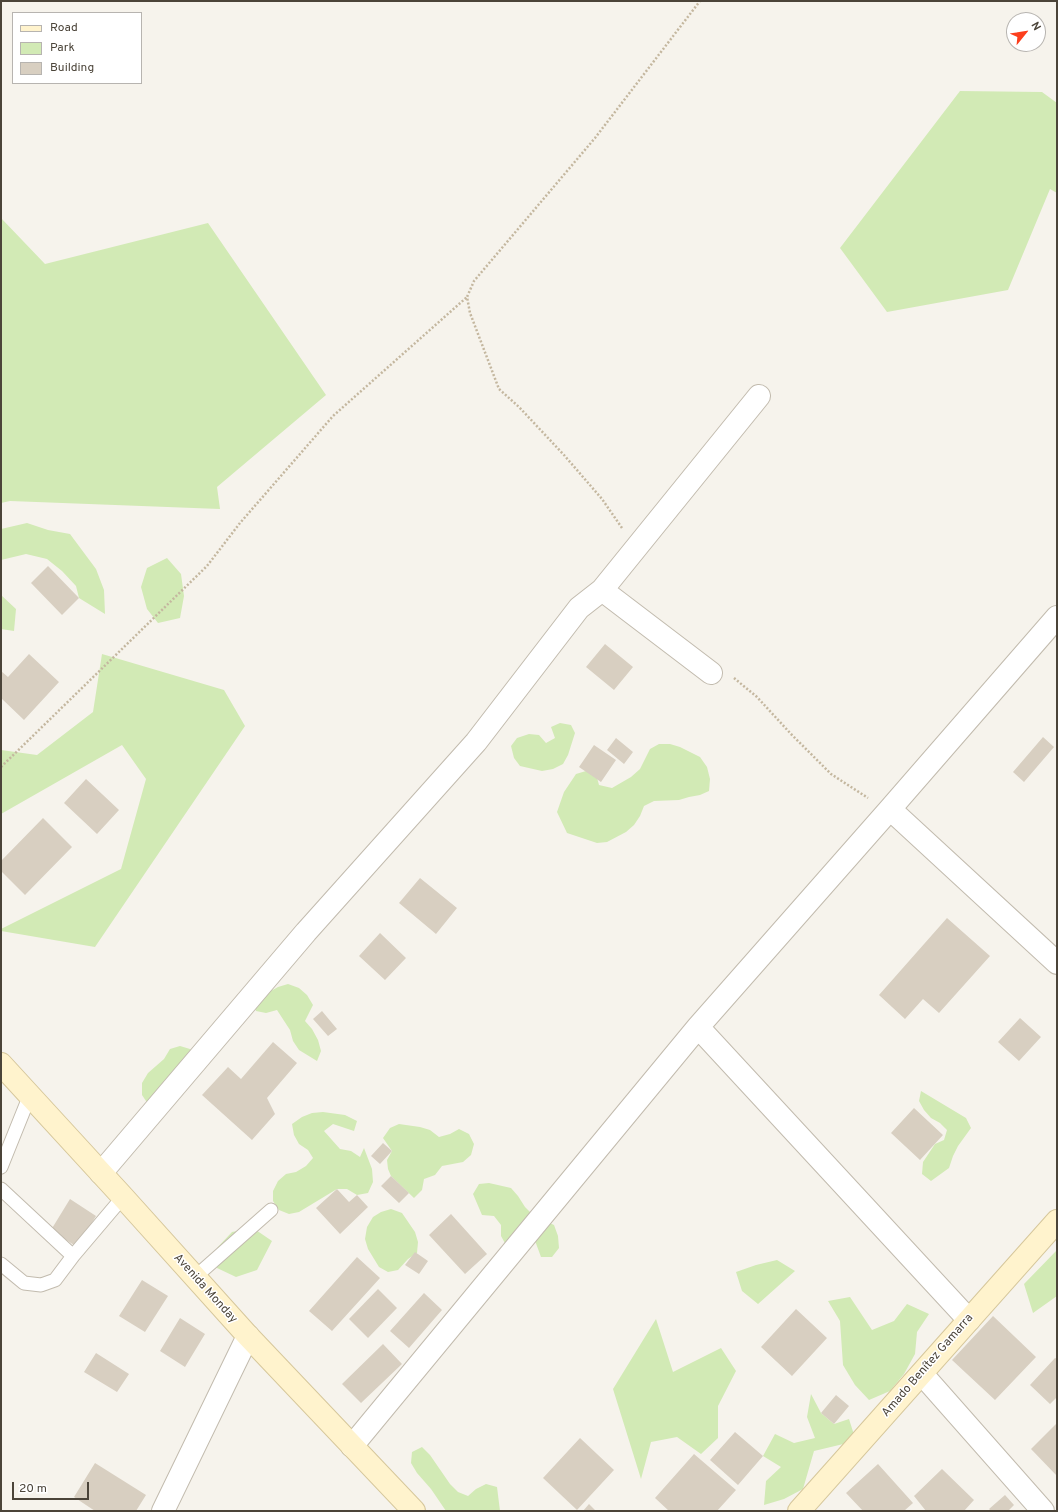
<!DOCTYPE html>
<html>
<head>
<meta charset="utf-8">
<style>
  body { margin:0 }
  #map { position:relative; width:1058px; height:1512px; overflow:hidden; background:#f6f3ec; font-family:Overpass,sans-serif }
  canvas { display:block }
  .frame { position:absolute; inset:0; border:2px solid #4b4439; pointer-events:none }
  .legend { position:absolute; left:12px; top:12px; width:130px; height:72px; box-sizing:border-box; background:#fff; border:1px solid #b7b4b0; margin:0; padding:5px 7px; list-style:none; font-size:12px; color:#4b4439 }
  .legend li { display:flex; align-items:center; gap:8px; height:20px }
  .legend b { width:20px; border:1px solid #b7b4b0 }
  .north { position:absolute; left:1006px; top:12px; width:40px; height:40px; box-sizing:border-box; background:#fff; border:1px solid #b7b4b0; border-radius:50%; rotate:60deg; font-size:11px; font-weight:700; line-height:16px; text-align:center; color:#4b4439 }
  .north::after { content:''; display:block; margin:auto; width:14px; height:18px; background:#fc3f1d; clip-path:polygon(50% 0,100% 100%,50% 72%,0 100%) }
  .scale { position:absolute; left:12px; top:1482px; width:77px; height:18px; box-sizing:border-box; border:2px solid #4b4439; border-top:0; padding-left:5px; font-size:12px; line-height:14px; white-space:nowrap; color:#4b4439; -webkit-text-stroke:3px #fff; paint-order:stroke }
</style>
</head>
<body>
<div id="map">
<canvas width="1058" height="1512"></canvas>
<div class="frame"></div>
<ul class="legend">
<li><b style="height:5px;background:#fff3cd"></b>Road</li>
<li><b style="height:11px;background:#d2eab5"></b>Park</li>
<li><b style="height:11px;background:#d8cfc1"></b>Building</li>
</ul>
<div class="north">N</div>
<div class="scale">20 m</div>
</div>
<script>
const g = document.querySelector('canvas').getContext('2d');
g.lineJoin = 'round';
function fill(path, color) { g.fillStyle = color; g.fill(path, 'evenodd'); }
const poly = rows => new Path2D(rows.map(r => 'M' + r).join(''));
function stroke(path, color, width, dash) { g.strokeStyle = color; g.lineWidth = width; g.lineCap = dash ? 'butt' : 'round'; g.setLineDash(dash || []); g.stroke(path); }
function drawText(font, color, halo, rows, align = 'center') {
  g.font = font + ' Overpass,sans-serif'; g.lineWidth = 3; g.setLineDash([]); g.textBaseline = 'middle'; g.strokeStyle = halo; g.fillStyle = color; for (const [text, x, y, turn = 0] of rows) {
    g.save(); g.translate(x, y); g.rotate((+turn || 0) * Math.PI / 180); g.textAlign = isNaN(turn) ? turn : align; if (halo) g.strokeText(text, 0, 0); g.fillText(text, 0, 0); g.restore();
  }
}
const green = poly([
  [960,91,1042,92,1057,103,1057,193,1050,189,1008,290,887,312,840,248],
  [1,218,45,264,208,223,326,395,217,487,220,509,10,501,1,503],
  [27,523,48,530,70,534,96,569,104,590,105,614,79,598,76,586,62,571,47,559,26,554,1,560,1,529],
  [167,558,181,574,184,596,180,618,158,623,147,609,141,587,147,568],
  [1,595,16,609,14,631,1,629],
  [102,654,224,690,245,726,95,947,1,931,1,929,121,869,146,779,122,745,1,814,1,750,37,755,93,712],
  [560,723,571,725,575,733,568,755,563,764,553,769,542,771,520,766,514,758,511,746,517,738,529,734,539,735,546,743,555,738,551,727],
  [659,744,670,744,680,747,700,757,707,767,710,779,709,791,700,795,689,797,679,800,654,801,644,806,640,816,634,825,626,832,607,842,597,843,567,833,557,812,564,792,576,774,586,771,596,774,599,785,612,788,631,777,640,769,650,749],
  [288,984,299,988,307,995,313,1005,305,1021,312,1029,318,1040,321,1051,317,1061,299,1050,293,1041,290,1030,277,1010,266,1013,256,1011,253,1001,278,987],
  [180,1046,190,1049,196,1057,148,1104,142,1095,142,1083,148,1073,164,1059,170,1049],
  [921,1091,966,1118,971,1128,958,1146,953,1156,949,1168,931,1181,922,1174,923,1162,935,1144,944,1140,947,1130,940,1123,931,1118,924,1110,919,1101],
  [323,1112,345,1115,357,1121,354,1131,333,1124,324,1131,340,1149,351,1151,360,1157,364,1148,372,1169,373,1182,368,1193,357,1195,347,1189,337,1189,299,1212,289,1214,279,1210,273,1201,273,1191,278,1181,286,1174,296,1172,306,1166,313,1158,308,1150,299,1144,294,1135,292,1124,302,1117,312,1113],
  [399,1124,420,1127,430,1130,439,1137,450,1134,459,1129,469,1134,474,1144,471,1155,463,1162,442,1166,435,1175,424,1179,422,1190,414,1198,391,1176,388,1169,387,1160,392,1151,383,1138,390,1128],
  [489,1183,511,1188,518,1196,525,1207,533,1215,554,1225,558,1236,559,1248,552,1257,541,1257,534,1238,506,1245,501,1236,501,1225,494,1216,482,1215,473,1194,479,1184],
  [391,1209,402,1213,415,1232,418,1242,417,1253,408,1259,398,1270,388,1272,379,1267,368,1249,365,1239,367,1227,373,1217,381,1212],
  [253,1228,272,1241,257,1270,236,1277,217,1268,217,1248,232,1232],
  [1057,1250,1057,1296,1033,1313,1024,1284],
  [777,1260,795,1271,758,1304,742,1291,736,1272,756,1265],
  [850,1297,872,1330,894,1321,907,1304,929,1314,917,1332,915,1354,904,1374,890,1391,869,1400,855,1385,843,1365,840,1321,828,1301],
  [656,1319,673,1372,721,1348,736,1371,718,1406,718,1438,701,1454,677,1437,651,1442,641,1479,613,1389],
  [811,1394,821,1413,834,1424,849,1419,856,1441,814,1451,803,1489,784,1499,764,1505,766,1481,781,1467,763,1456,775,1434,794,1443,815,1438,807,1417],
  [422,1447,430,1455,450,1484,458,1492,468,1496,476,1489,486,1484,497,1487,500,1511,446,1511,431,1489,417,1473,411,1463,412,1452]
]);
const building = poly([
  [48,566,79,598,62,615,31,583],
  [605,644,633,667,614,690,586,667],
  [29,654,59,682,24,720,1,698,1,671,8,677],
  [1043,737,1054,747,1024,782,1013,772],
  [616,738,633,752,624,764,607,750],
  [594,745,616,760,601,782,579,767],
  [86,779,119,810,97,834,64,803],
  [43,818,72,847,25,895,1,871,1,861],
  [420,878,457,908,436,934,399,903],
  [947,918,990,956,939,1013,923,999,905,1019,879,995],
  [380,933,406,958,385,980,359,956],
  [322,1011,337,1029,328,1036,313,1019],
  [1020,1018,1041,1037,1019,1061,998,1042],
  [273,1042,297,1063,267,1098,275,1114,252,1140,202,1095,228,1067,241,1079],
  [914,1108,943,1135,920,1160,891,1133],
  [383,1143,392,1151,380,1164,371,1156],
  [391,1176,409,1193,399,1203,381,1186],
  [337,1189,349,1202,357,1195,368,1207,340,1234,316,1208],
  [70,1199,96,1216,77,1247,51,1230],
  [451,1214,487,1254,465,1274,429,1235],
  [415,1252,428,1261,419,1274,405,1265],
  [357,1257,380,1278,332,1331,309,1311],
  [142,1280,168,1296,145,1332,119,1316],
  [378,1289,397,1308,368,1338,349,1319],
  [424,1293,442,1310,409,1348,390,1331],
  [796,1309,827,1338,792,1376,761,1347],
  [993,1316,1036,1357,995,1400,952,1360],
  [180,1318,205,1334,185,1367,160,1351],
  [383,1344,402,1364,361,1403,342,1384],
  [96,1353,129,1374,117,1392,84,1372],
  [1055,1358,1057,1359,1057,1397,1050,1404,1030,1385],
  [836,1395,849,1406,834,1424,821,1413],
  [1057,1423,1057,1476,1031,1449],
  [735,1432,763,1456,738,1485,710,1460],
  [580,1438,614,1470,577,1510,543,1478],
  [694,1454,736,1490,717,1511,669,1511,655,1498],
  [95,1463,146,1495,136,1511,95,1511,74,1497],
  [878,1464,913,1503,904,1511,863,1511,846,1493],
  [942,1469,974,1500,964,1511,926,1511,914,1496],
  [1005,1495,1014,1505,1008,1511,991,1511,989,1509],
  [589,1504,596,1511,583,1511]
]);
const path = poly([
  [622,528,602,499,564,455,519,407,499,389,470,313,467,297,474,281,595,138,700,1],
  [734,678,757,697,791,734,831,774,868,798],
  [1,767,207,566,240,523,333,416,467,297]
]);
const lane = poly([
  [1,1167,30,1095],
  [1,1189,73,1256],
  [1,1264,24,1283,41,1285,55,1280,73,1256,123,1197],
  [194,1278,271,1210]
]);
const street = poly([
  [602,590,711,673],
  [890,809,1057,963],
  [698,1027,969,1320],
  [101,1173,306,932,476,742,579,608,602,590,759,396],
  [922,1374,1043,1511],
  [352,1446,698,1027,890,809,1057,617],
  [163,1511,248,1336]
]);
const secondary = poly([
  [1,1064,123,1197,248,1336,414,1511],
  [799,1511,1057,1221]
]);
const streetNames = [
  ["Avenida Monday",205,1289,48],
  ["Amado Benítez Gamarra",928,1366,-49]
];
fill(green, '#d2eab5');
fill(building, '#d8cfc1');
stroke(lane, '#c2bbae', 15);
stroke(street, '#c2bbae', 24);
stroke(secondary, '#d6c79b', 24);
stroke(path, '#c4b79f', 2.5, [2, 2]);
stroke(lane, '#fff', 13);
stroke(street, '#fff', 22);
stroke(secondary, '#fff3cd', 22);
drawText('12px', '#4b4439', '#fff', streetNames);
</script>
</body>
</html>
